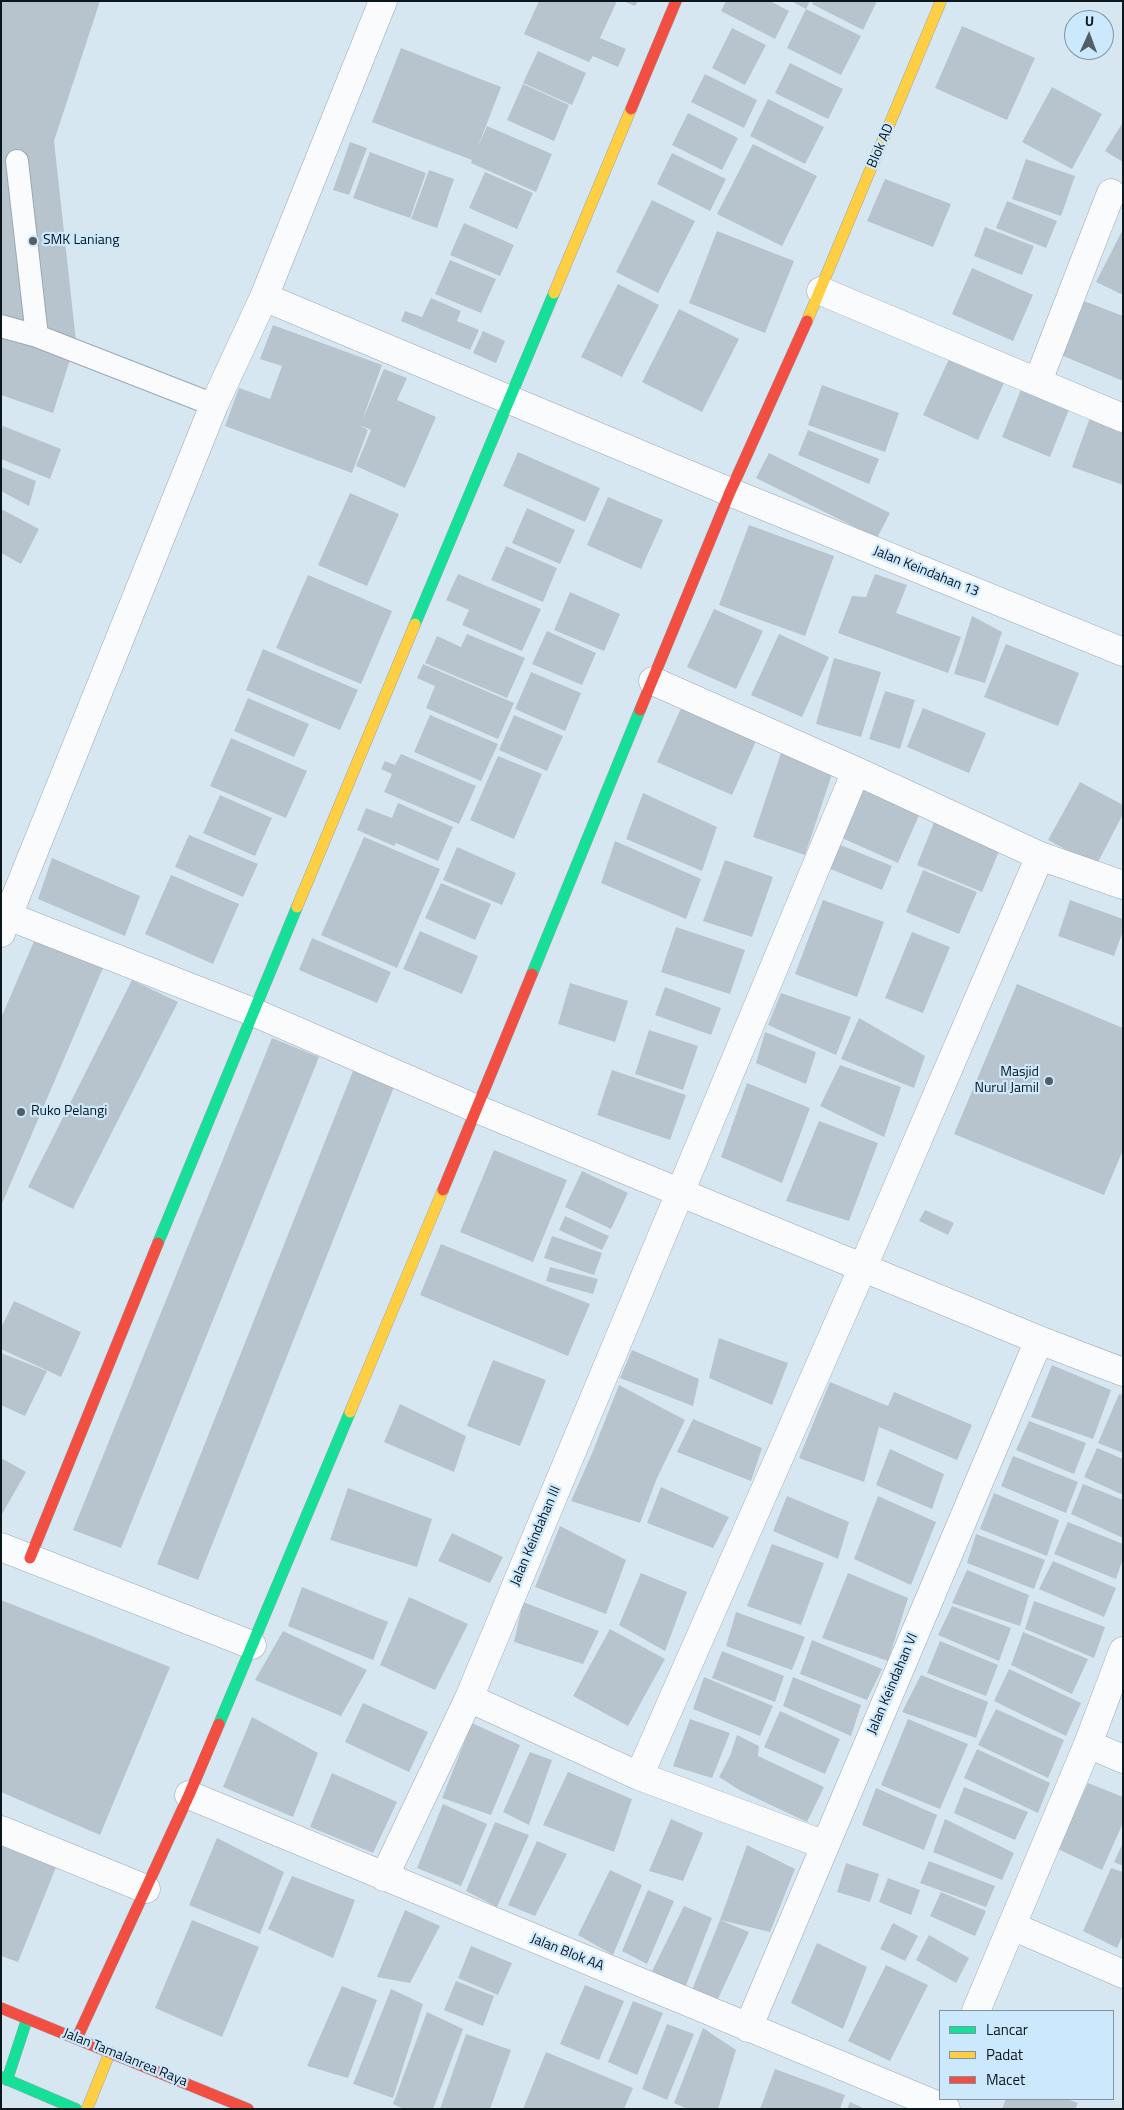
<!DOCTYPE html>
<html>
<head>
<meta charset="utf-8">
<style>
  body { margin:0 }
  #map { position:relative; width:1124px; height:2110px; overflow:hidden; background:#d7e7f2; font-family:"Titillium Web",sans-serif }
  canvas { display:block }
  .frame { position:absolute; inset:0; border:2px solid #0c161d; pointer-events:none }
  .legend { position:absolute; left:939px; top:2010px; width:175px; height:90px; box-sizing:border-box; background:#cce8fd; border:1px solid #7f94a3; margin:0; padding:6px 9px; list-style:none; font-size:15px; color:#0c161d }
  .legend li { display:flex; align-items:center; gap:10px; height:25px }
  .legend b { width:25px; border:1px solid #7f94a3 }
  .north { position:absolute; left:1064px; top:10px; width:50px; height:50px; box-sizing:border-box; background:#cce8fd; border:1px solid #7f94a3; border-radius:50%; rotate:2deg; font-size:14px; font-weight:700; line-height:20px; text-align:center; color:#0c161d }
  .north::after { content:''; display:block; margin:auto; width:18px; height:22px; background:#535f68; clip-path:polygon(50% 0,100% 100%,50% 72%,0 100%) }
</style>
</head>
<body>
<div id="map">
<canvas width="1124" height="2110"></canvas>
<div class="frame"></div>
<ul class="legend">
<li><b style="height:6px;background:#16e098"></b>Lancar</li>
<li><b style="height:6px;background:#ffcf43"></b>Padat</li>
<li><b style="height:6px;background:#f24e42"></b>Macet</li>
</ul>
<div class="north">U</div>
</div>
<script>
const g = document.querySelector('canvas').getContext('2d');
g.lineJoin = 'round';
function fill(path, color) { g.fillStyle = color; g.fill(path, 'evenodd'); }
const poly = rows => new Path2D(rows.map(r => 'M' + r).join(''));
function stroke(path, color, width, dash) { g.strokeStyle = color; g.lineWidth = width; g.lineCap = dash ? 'butt' : 'round'; g.setLineDash(dash || []); g.stroke(path); }
function drawText(font, color, halo, rows, align = 'center') {
  g.font = font + ' "Titillium Web",sans-serif'; g.lineWidth = 4.5; g.setLineDash([]); g.textBaseline = 'middle'; g.strokeStyle = halo; g.fillStyle = color; for (const [text, x, y, turn = 0] of rows) {
    g.save(); g.translate(x, y); g.rotate((+turn || 0) * Math.PI / 180); g.textAlign = isNaN(turn) ? turn : align; if (halo) g.strokeText(text, 0, 0); g.fillText(text, 0, 0); g.restore();
  }
}
const building = poly([
  [1,1,100,1,54,141,76,341,53,413,1,395],
  [539,1,617,1,600,38,626,49,618,67,593,56,589,62,524,34],
  [623,1,638,1,635,6],
  [726,1,770,1,789,11,775,39,721,11],
  [791,1,810,1,806,9],
  [813,1,877,1,863,30,812,4],
  [806,9,861,36,841,75,787,48],
  [962,26,1035,58,1007,120,935,88],
  [732,28,766,45,745,85,712,68],
  [401,48,501,87,477,149,487,126,552,154,536,192,471,163,472,160,372,122],
  [538,51,586,73,572,105,523,83],
  [790,63,843,89,828,119,775,93],
  [705,74,757,100,744,128,691,102],
  [523,84,569,105,554,141,507,120],
  [1052,87,1102,114,1072,169,1022,142],
  [768,99,824,127,805,164,750,136],
  [688,113,738,138,722,170,672,145],
  [1123,122,1123,162,1105,151],
  [350,142,367,148,349,195,333,190],
  [753,144,817,176,782,246,717,214],
  [370,152,426,173,410,218,353,198],
  [672,153,726,179,710,211,657,184],
  [1026,159,1075,176,1061,216,1012,199],
  [429,170,454,179,437,228,411,219],
  [485,172,533,193,517,229,469,208],
  [885,179,951,204,933,247,867,221],
  [652,200,695,221,658,293,616,272],
  [1007,201,1057,221,1046,248,996,228],
  [464,223,514,245,500,276,450,255],
  [985,227,1034,246,1022,275,974,256],
  [1123,229,1123,295,1096,282],
  [717,231,794,261,765,333,689,303],
  [450,260,496,279,481,313,435,294],
  [972,268,1033,295,1013,341,952,314],
  [618,284,659,305,622,377,581,357],
  [431,298,461,311,457,321,479,330,470,350,401,321,405,311,422,317],
  [1084,301,1123,316,1123,381,1061,355],
  [679,309,739,339,702,412,642,382],
  [273,325,382,365,362,421,384,369,407,378,397,400,436,417,405,488,356,466,371,430,359,425,368,430,352,473,225,426,239,388,270,399,282,366,260,359],
  [483,331,505,341,496,363,473,353],
  [949,359,1004,383,978,440,923,415],
  [822,385,899,413,885,452,808,425],
  [1022,387,1070,407,1050,457,1002,437],
  [1092,412,1123,423,1123,485,1072,467],
  [3,426,61,449,50,479,1,459,1,431],
  [808,430,879,459,869,484,798,455],
  [518,452,600,488,585,522,503,486],
  [769,453,890,513,877,538,756,478],
  [1,467,36,481,29,506,1,491],
  [350,493,399,514,367,586,318,565],
  [608,497,663,520,641,569,587,545],
  [527,508,575,530,560,564,512,543],
  [1,509,39,529,21,564,1,553],
  [749,525,834,556,805,636,719,605],
  [506,546,557,568,543,602,491,580],
  [458,574,541,609,522,651,462,625,469,610,446,600],
  [875,574,907,585,896,613,961,637,948,673,838,633,852,596,866,597],
  [308,575,392,611,361,684,276,648],
  [570,592,620,614,604,651,554,630],
  [714,609,763,631,736,689,687,667],
  [972,616,1002,632,985,683,954,674],
  [547,631,596,653,582,685,532,664],
  [467,634,525,658,507,698,425,663,437,636,461,647],
  [779,634,829,657,802,717,751,695],
  [1006,644,1079,673,1058,726,984,697],
  [263,649,358,690,340,730,246,690],
  [834,658,881,672,861,737,816,724],
  [423,664,514,703,498,739,426,708,435,686,417,678],
  [531,672,581,693,565,731,515,709],
  [885,691,915,700,900,749,869,739],
  [248,698,309,724,294,757,234,731],
  [682,706,757,739,732,795,657,762],
  [923,708,986,733,969,773,907,747],
  [430,715,498,744,481,781,414,752],
  [514,715,563,736,547,771,499,750],
  [231,738,307,771,286,818,210,786],
  [782,750,834,768,805,855,753,837],
  [401,754,476,786,459,824,384,792,392,774,381,769,385,761,395,765],
  [498,756,542,774,514,839,470,820],
  [1080,782,1123,805,1123,814,1096,866,1048,840],
  [863,789,920,813,898,863,842,838],
  [643,793,717,827,702,871,626,839],
  [220,795,272,818,255,856,203,833],
  [398,803,453,827,438,861,396,843,394,846,357,830,366,808,392,818],
  [937,815,1003,842,982,892,917,865],
  [189,835,258,864,243,897,175,867],
  [364,837,440,869,397,968,321,935],
  [615,841,701,879,686,919,601,883],
  [838,844,892,866,882,890,828,868],
  [457,847,516,873,502,905,443,880],
  [52,858,140,896,125,936,38,899],
  [725,860,773,877,752,937,703,921],
  [923,870,977,892,959,934,906,912],
  [171,875,239,904,213,964,145,934],
  [441,883,491,904,475,940,425,918],
  [823,900,884,922,857,997,795,974],
  [1070,900,1123,919,1123,931,1114,956,1058,936],
  [676,927,745,950,730,994,661,972],
  [420,931,478,956,462,994,403,969],
  [912,932,950,947,923,1013,885,998],
  [312,938,391,972,377,1003,299,970],
  [35,939,103,968,1,1206,1,1018],
  [132,980,178,1002,73,1209,28,1187],
  [570,983,628,1001,615,1042,558,1024],
  [1017,984,1123,1028,1123,1150,1104,1195,954,1134],
  [665,987,721,1008,711,1035,655,1015],
  [781,993,851,1017,836,1055,768,1025],
  [859,1018,925,1056,914,1088,841,1059],
  [649,1030,698,1046,683,1090,635,1074],
  [765,1032,816,1052,806,1084,756,1063],
  [272,1038,319,1057,121,1548,73,1530],
  [840,1065,901,1087,884,1137,820,1106],
  [612,1070,686,1095,670,1140,597,1115],
  [353,1071,394,1087,198,1580,157,1564],
  [747,1083,810,1108,782,1183,721,1157],
  [819,1121,878,1143,849,1221,786,1201],
  [494,1150,567,1180,533,1262,460,1232],
  [582,1171,628,1193,611,1229,565,1207],
  [925,1210,954,1223,948,1235,919,1221],
  [565,1216,609,1236,602,1250,559,1230],
  [552,1236,602,1253,594,1275,544,1258],
  [441,1244,590,1304,568,1356,420,1295],
  [550,1267,598,1279,593,1294,546,1281],
  [14,1301,81,1332,61,1377,1,1349,1,1328],
  [719,1338,788,1363,772,1405,709,1378],
  [632,1350,699,1379,693,1406,620,1378],
  [1,1353,47,1371,25,1416,1,1405],
  [493,1360,546,1380,520,1446,467,1426],
  [1052,1365,1111,1390,1093,1439,1031,1417],
  [830,1382,888,1406,894,1392,972,1425,957,1460,879,1427,864,1482,799,1458],
  [619,1385,685,1420,657,1478,640,1523,571,1501,593,1451],
  [1119,1394,1123,1395,1123,1453,1098,1443],
  [400,1404,466,1436,454,1472,384,1442],
  [693,1419,762,1448,751,1481,677,1452],
  [1029,1421,1086,1443,1074,1474,1016,1450],
  [1097,1448,1123,1459,1123,1495,1084,1477],
  [890,1449,944,1474,932,1509,876,1485],
  [1013,1456,1078,1482,1066,1513,1001,1486],
  [1,1458,26,1472,1,1516],
  [1083,1484,1123,1500,1123,1538,1071,1514],
  [661,1487,729,1517,713,1548,647,1523],
  [348,1488,432,1519,417,1567,330,1540],
  [994,1493,1059,1520,1047,1556,980,1529],
  [787,1496,849,1522,838,1559,773,1531],
  [878,1496,936,1522,911,1585,854,1559],
  [1068,1522,1123,1544,1123,1559,1116,1579,1054,1554],
  [560,1526,626,1560,606,1614,535,1587],
  [452,1533,503,1557,490,1583,438,1561],
  [976,1534,1045,1560,1034,1589,967,1563],
  [772,1544,824,1563,801,1625,747,1606],
  [1053,1561,1116,1588,1104,1617,1039,1589],
  [967,1570,1029,1595,1020,1626,952,1603],
  [641,1573,687,1592,665,1651,619,1625],
  [848,1573,908,1598,888,1661,822,1638],
  [302,1587,388,1622,373,1660,288,1626],
  [409,1597,468,1624,435,1690,380,1665],
  [1,1600,170,1667,100,1835,1,1792],
  [1034,1601,1105,1627,1094,1658,1025,1629],
  [523,1602,599,1631,583,1664,514,1642],
  [952,1606,1011,1628,999,1661,938,1635],
  [736,1612,805,1637,792,1670,726,1646],
  [610,1629,665,1659,628,1726,573,1696],
  [283,1631,367,1670,341,1716,255,1680],
  [1023,1632,1088,1659,1072,1694,1011,1665],
  [812,1640,882,1669,867,1700,800,1674],
  [940,1641,998,1665,986,1696,927,1673],
  [722,1651,784,1676,775,1702,712,1678],
  [1009,1669,1081,1703,1066,1736,994,1701],
  [921,1675,988,1702,976,1738,902,1712],
  [704,1677,773,1706,760,1736,693,1709],
  [793,1677,861,1705,851,1736,783,1706],
  [363,1703,428,1732,409,1772,345,1742],
  [996,1709,1064,1740,1048,1778,978,1745],
  [780,1711,840,1739,825,1774,764,1747],
  [252,1717,318,1753,293,1817,223,1787],
  [690,1719,730,1733,712,1778,673,1766],
  [908,1719,968,1744,940,1809,881,1785],
  [472,1723,520,1745,491,1815,442,1798],
  [737,1735,759,1746,758,1756,824,1787,807,1822,741,1791,719,1777,730,1756],
  [977,1749,1050,1783,1038,1813,964,1778],
  [530,1752,552,1760,529,1825,503,1812],
  [568,1772,632,1799,614,1852,543,1825],
  [332,1773,397,1802,373,1853,310,1827],
  [1088,1783,1123,1797,1123,1823,1102,1870,1058,1849],
  [964,1787,1028,1812,1015,1840,954,1813],
  [876,1788,937,1815,924,1850,862,1825],
  [443,1804,487,1824,461,1886,417,1868],
  [671,1819,703,1833,683,1881,649,1871],
  [945,1819,1014,1853,1002,1880,933,1852],
  [495,1822,529,1835,497,1907,466,1891],
  [217,1838,284,1872,260,1934,189,1905],
  [537,1841,567,1854,535,1916,508,1905],
  [1123,1843,1123,1866,1114,1862],
  [1,1845,56,1867,18,1962,1,1956],
  [747,1845,795,1869,770,1932,720,1920],
  [929,1861,995,1886,986,1907,920,1883],
  [846,1863,879,1874,870,1902,837,1892],
  [1111,1868,1123,1872,1123,1935,1117,1948,1083,1931],
  [610,1870,642,1885,613,1955,578,1935],
  [292,1876,355,1900,333,1958,268,1929],
  [888,1878,920,1890,911,1915,879,1902],
  [648,1890,674,1901,647,1964,622,1951],
  [941,1892,986,1911,975,1936,930,1916],
  [684,1906,712,1918,685,1988,652,1971],
  [405,1910,440,1926,410,1983,377,1977],
  [192,1920,259,1947,222,2037,155,2008],
  [720,1920,749,1932,717,2001,692,1990],
  [893,1923,918,1936,905,1961,880,1949],
  [929,1935,969,1958,956,1983,916,1960],
  [817,1943,867,1967,843,2029,791,2003],
  [471,1946,512,1963,498,1995,458,1978],
  [886,1965,928,1985,890,2061,848,2041],
  [456,1981,494,1996,483,2026,444,2010],
  [585,1985,624,2001,599,2060,560,2044],
  [342,1986,377,2000,348,2078,307,2066],
  [391,1989,423,2004,393,2098,353,2084],
  [633,2001,663,2013,637,2075,608,2062],
  [427,2012,463,2029,433,2109,404,2109,393,2104],
  [667,2024,694,2034,667,2100,642,2089],
  [703,2028,736,2050,718,2109,688,2109,674,2103],
  [466,2034,511,2050,490,2109,440,2109],
  [546,2052,633,2088,624,2109,523,2109],
  [775,2069,845,2095,840,2109,760,2109],
  [1006,2099,1067,2099,1078,2103,1075,2109,1002,2109],
  [850,2102,865,2109,847,2109]
]);
const lane = poly([
  [17,161,37,336],
  [1,326,37,336,214,405]
]);
const street = poly([
  [821,291,1123,418],
  [264,297,383,1],
  [1038,381,1111,193],
  [1040,856,1123,885],
  [8,916,253,1012,477,1109,1039,1340,1123,1372],
  [1,933,214,405,264,297,730,492,1123,652],
  [1,1547,252,1645],
  [469,1698,639,1776,825,1845],
  [1088,1744,1123,1759],
  [639,1776,863,1267,1040,856,856,771,653,681],
  [189,1795,946,2109],
  [1,1830,146,1889],
  [384,1877,469,1698,856,771],
  [1012,1926,1123,1974],
  [976,2011,1088,1744,1123,1651],
  [748,2028,1039,1340]
]);
const fast = poly([
  [415,624,554,293],
  [532,974,640,710],
  [158,1243,297,907],
  [219,1724,350,1412],
  [1,2077,76,2109],
  [7,2080,27,2019]
]);
const slow = poly([
  [554,293,631,109],
  [807,321,941,1],
  [297,907,415,624],
  [350,1412,443,1190],
  [87,2109,110,2052]
]);
const jam = poly([
  [631,109,676,1],
  [640,710,730,492,807,321],
  [443,1190,532,974],
  [30,1558,158,1243],
  [1,2008,248,2109],
  [77,2038,189,1795,219,1724]
]);
const markers = [
  [33,241,5,"#535f68"],
  [1049,1081,5,"#535f68"],
  [21,1112,5,"#535f68"]
];
const streetNames = [
  ["Blok AD",881,146,-67],
  ["Jalan Keindahan 13",926,572,22],
  ["Jalan Keindahan III",536,1536,-67],
  ["Jalan Keindahan VI",893,1684,-67],
  ["Jalan Blok AA",567,1953,22],
  ["Jalan Tamalanrea Raya",125,2058,22]
];
const poiNames = [
  ["SMK Laniang",43,241],
  ["Masjid",1039,1073,"right"],
  ["Nurul Jamil",1039,1089,"right"],
  ["Ruko Pelangi",31,1112]
];
fill(building, '#b8c4cd');
stroke(lane, '#9ba7b0', 24);
stroke(street, '#9ba7b0', 29);
stroke(fast, '#9ba7b0', 12);
stroke(slow, '#9ba7b0', 12);
stroke(jam, '#9ba7b0', 12);
stroke(lane, '#f9fbfd', 22);
stroke(street, '#f9fbfd', 28);
stroke(fast, '#16e098', 11);
stroke(slow, '#ffcf43', 11);
stroke(jam, '#f24e42', 11);
for (const [x, y, r, color] of markers) { const dot = new Path2D(); dot.arc(x, y, r, 0, 2 * Math.PI); g.fillStyle = color; g.fill(dot); stroke(dot, '#cce8fd', 2); }
drawText('14px', '#0c161d', '#cce8fd', streetNames);
drawText('14px', '#0c161d', '#cce8fd', poiNames, 'left');
</script>
</body>
</html>
